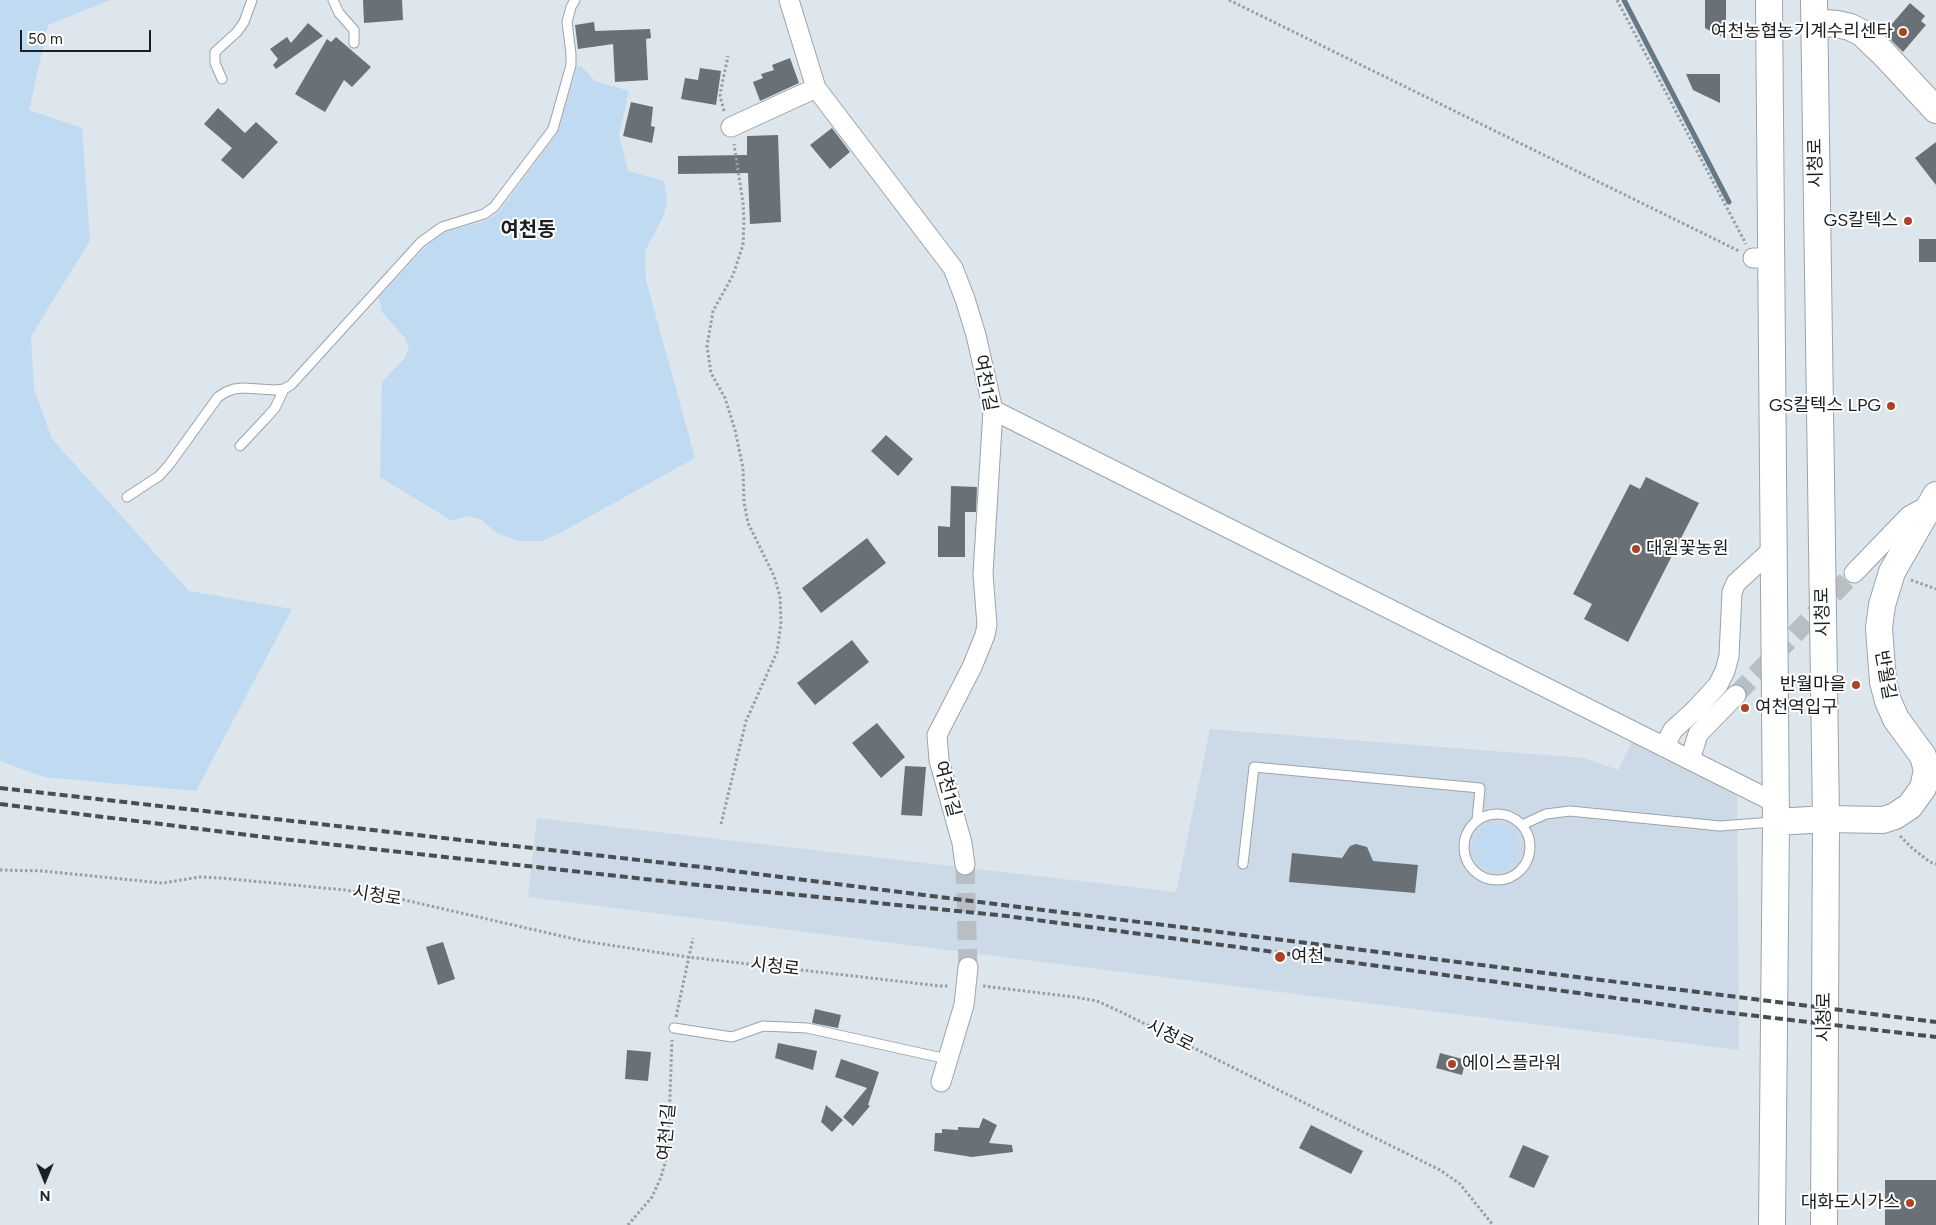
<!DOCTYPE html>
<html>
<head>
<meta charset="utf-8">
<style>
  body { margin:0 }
  #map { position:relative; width:1936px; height:1225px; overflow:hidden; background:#dee6ed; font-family:Figtree,sans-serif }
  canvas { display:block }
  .north { position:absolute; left:20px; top:1155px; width:50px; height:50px; -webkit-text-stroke:4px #fff; paint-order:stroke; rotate:180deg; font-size:14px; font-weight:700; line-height:20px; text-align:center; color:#1c1f22 }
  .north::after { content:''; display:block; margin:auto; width:18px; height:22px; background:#1c1f22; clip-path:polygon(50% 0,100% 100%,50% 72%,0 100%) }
  .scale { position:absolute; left:20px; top:30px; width:131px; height:22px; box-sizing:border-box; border:2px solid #1c1f22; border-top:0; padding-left:6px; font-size:15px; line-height:18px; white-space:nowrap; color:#1c1f22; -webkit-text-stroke:4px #fff; paint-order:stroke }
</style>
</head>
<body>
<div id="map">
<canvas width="1936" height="1225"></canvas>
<div class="north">N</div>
<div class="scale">50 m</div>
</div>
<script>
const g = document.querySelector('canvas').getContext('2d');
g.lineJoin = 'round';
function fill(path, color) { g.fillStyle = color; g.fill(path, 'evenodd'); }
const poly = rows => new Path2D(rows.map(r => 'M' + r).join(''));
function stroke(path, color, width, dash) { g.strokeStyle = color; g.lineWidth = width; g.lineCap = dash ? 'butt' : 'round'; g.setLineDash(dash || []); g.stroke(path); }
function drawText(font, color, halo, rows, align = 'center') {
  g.font = font + ' Figtree,"Noto Sans KR",sans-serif'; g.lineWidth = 4; g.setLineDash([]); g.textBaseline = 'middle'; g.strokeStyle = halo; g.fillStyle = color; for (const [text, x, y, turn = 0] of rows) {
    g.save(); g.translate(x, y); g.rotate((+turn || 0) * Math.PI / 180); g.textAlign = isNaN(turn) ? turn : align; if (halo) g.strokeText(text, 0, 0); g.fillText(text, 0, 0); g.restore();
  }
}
const built = poly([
  [1210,729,1584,758,1618,770,1634,738,1737,793,1739,1050,528,897,537,818,1176,892]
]);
const green = poly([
  [0,0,110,0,48,25,29,110,82,128,90,241,31,336,34,389,52,439,189,591,292,609,196,791,44,777,0,761],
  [577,66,582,67,595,81,629,91,619,135,628,171,664,181,667,200,664,215,645,251,646,280,695,458,560,533,542,541,518,541,497,533,480,519,467,516,452,521,380,477,382,382,404,359,409,348,405,338,382,312,379,297,433,239,446,232,487,220,498,213,558,132],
  '1473 847a23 23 0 1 1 46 0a23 23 0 1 1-46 0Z'
]);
const stream = poly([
  [1624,0,1729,202]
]);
const building = poly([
  [363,0,402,0,403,20,364,23],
  [1705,0,1726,0,1726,39,1705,28],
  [1910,3,1925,16,1921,21,1926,25,1903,52,1884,33],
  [594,22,595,31,650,29,651,38,646,39,648,80,615,82,613,44,578,49,575,25],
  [308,23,323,36,276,69,273,65,278,59,270,49,287,37,291,43],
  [336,37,371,67,352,87,344,80,325,112,295,94,327,39,331,42],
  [790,58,799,83,760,101,753,82,763,78,761,74,774,70,772,65],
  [700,68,721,71,716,105,681,99,685,78,698,80],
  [1686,74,1720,74,1720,103,1693,90],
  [631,102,653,107,651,126,655,127,652,143,623,136],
  [218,108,245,133,256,122,278,142,243,179,221,160,232,148,204,124],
  [832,128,850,152,830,169,810,145],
  [778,135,781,222,750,224,748,173,678,174,678,156,747,155,747,136],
  [1936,142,1936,185,1915,158],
  [1919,239,1936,239,1936,262,1919,262],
  [886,435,913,459,898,476,871,451],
  [1646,477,1699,503,1628,642,1584,619,1592,604,1573,594,1630,484,1640,489],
  [951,486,977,487,976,512,965,512,965,557,938,557,938,526,950,527],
  [867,538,886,563,821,613,802,588],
  [852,640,869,662,815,705,797,683],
  [877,723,905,757,881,778,852,743],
  [905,766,926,767,922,816,901,815],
  [1356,844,1367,847,1373,861,1418,865,1415,893,1289,882,1292,853,1342,858,1350,846],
  [443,942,455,979,438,985,426,947],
  [815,1009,841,1015,838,1028,812,1023],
  [778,1043,817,1051,813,1070,775,1058],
  [627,1050,651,1052,648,1081,625,1079],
  [1440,1053,1466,1060,1462,1075,1436,1068],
  [841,1059,879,1072,868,1105,870,1106,853,1126,843,1117,867,1088,835,1077],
  [826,1105,843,1120,832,1132,821,1122],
  [983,1118,997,1125,989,1143,1012,1145,1013,1152,972,1157,934,1151,935,1133,942,1133,942,1129,958,1130,958,1127,979,1128],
  [1311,1125,1363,1151,1351,1174,1299,1148],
  [1523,1145,1549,1156,1534,1188,1509,1177],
  [1885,1180,1936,1180,1936,1225,1885,1225]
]);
const streetTunnel = poly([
  [1736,695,1854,573],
  [965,865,968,967]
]);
const path = poly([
  [1229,0,1739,251],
  [1617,0,1746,244],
  [724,111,720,96,721,89,728,56],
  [1911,580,1936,589],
  [721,824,746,721,777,652,781,623,780,596,774,576,748,523,744,502,743,468,735,430,725,398,711,373,707,346,713,311,733,275,743,245,744,220,743,203,734,144],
  [1900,836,1912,848,1930,862,1936,864],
  [0,870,43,871,163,883,200,877,221,878,345,890,400,899,583,941,688,957,940,986,949,986],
  [983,986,1074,997,1097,1001,1121,1012,1440,1170,1460,1184,1493,1225],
  [676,1017,693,938],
  [628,1225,652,1197,661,1177,665,1163,668,1149,672,1040]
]);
const lane = poly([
  [333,0,339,13,354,30,354,43],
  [222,79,215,63,215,52,237,32,244,22,252,0],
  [240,446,268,416,275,408,284,389],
  [127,497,159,476,169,465,218,397,226,392,234,389,243,388,275,390,284,389,291,385,421,242,442,227,484,214,494,207,553,129,571,65,571,54,567,22,571,7,575,0],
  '1464 847a33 33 0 1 1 66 0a33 33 0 1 1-66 0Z',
  [1522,825,1546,814,1570,811,1720,826,1773,822],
  [1243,864,1254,767,1480,788,1477,820],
  [674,1028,732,1037,763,1026,807,1028,947,1059]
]);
const street = poly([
  [789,0,816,88,953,268,965,299,976,335,993,410,983,574,987,625,985,635,972,667,937,735,939,760,962,843,965,865],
  [731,127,816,88],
  [1753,258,1771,258],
  [993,410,1776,803],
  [1854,573,1909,516,1929,505],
  [1664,747,1673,730,1695,710,1718,685,1725,671,1729,656,1732,592,1736,583,1774,548],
  [1690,760,1698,734,1736,695],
  [941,1082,964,1005,968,967]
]);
const secondary = poly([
  [1769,0,1776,822,1772,1225],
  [1814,0,1826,819,1824,1225],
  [1814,22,1837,24,1850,27,1862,33,1883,53,1936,110],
  [1776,822,1826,819,1883,820,1895,816,1910,806,1923,788,1927,770,1923,756,1896,719,1888,701,1883,682,1879,628,1882,605,1892,572,1936,495]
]);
const rail = poly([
  [0,788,701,867,1936,1022],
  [0,804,264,837,699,885,1007,916,1697,1009,1936,1037]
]);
const markers = [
  [1903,32,5,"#ab4324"],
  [1908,221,5,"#ab4324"],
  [1891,406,5,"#ab4324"],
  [1636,549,5,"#ab4324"],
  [1856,685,5,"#ab4324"],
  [1745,708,5,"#ab4324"],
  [1280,957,6,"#ab4324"],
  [1452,1064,5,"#ab4324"],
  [1910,1203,5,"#ab4324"]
];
const poiNames = [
  ["여천농협농기계수리센타",1893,32],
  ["GS칼텍스",1898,221],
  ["GS칼텍스 LPG",1881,406],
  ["대원꽃농원",1646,549,"left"],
  ["반월마을",1846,685],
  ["여천역입구",1755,708,"left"],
  ["여천",1291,957,"left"],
  ["에이스플라워",1462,1064,"left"],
  ["대화도시가스",1900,1203]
];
const streetNames = [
  ["시청로",1816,163,-91],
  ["여천1길",985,383,79],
  ["시청로",1823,612,-91],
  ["반월길",1885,675,80],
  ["여천1길",947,789,75],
  ["시청로",377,896,9],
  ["시청로",775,967,7],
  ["시청로",1825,1017,-90],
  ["시청로",1170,1036,26],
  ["여천1길",667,1132,-85]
];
const quarterNames = [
  ["여천동",528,230]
];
fill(built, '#cbdae6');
fill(green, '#bfdaf1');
stroke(stream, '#647888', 5);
fill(building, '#697177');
stroke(streetTunnel, '#b7bec4', 19, [19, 9]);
stroke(lane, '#9ca3aa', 11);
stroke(street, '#9ca3aa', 21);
stroke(secondary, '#9ca3aa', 28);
stroke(path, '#989fa4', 3, [2.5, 2.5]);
stroke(lane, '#fff', 9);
stroke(street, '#fff', 19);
stroke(secondary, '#fff', 26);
stroke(rail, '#494e52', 4, [8, 4]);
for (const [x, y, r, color] of markers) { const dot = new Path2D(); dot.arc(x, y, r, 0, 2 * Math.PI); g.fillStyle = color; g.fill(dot); stroke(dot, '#fff', 2); }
drawText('18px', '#1c1f22', '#fff', poiNames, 'right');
drawText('18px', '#1c1f22', '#fff', streetNames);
drawText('bold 20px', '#1c1f22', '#fff', quarterNames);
</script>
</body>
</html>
